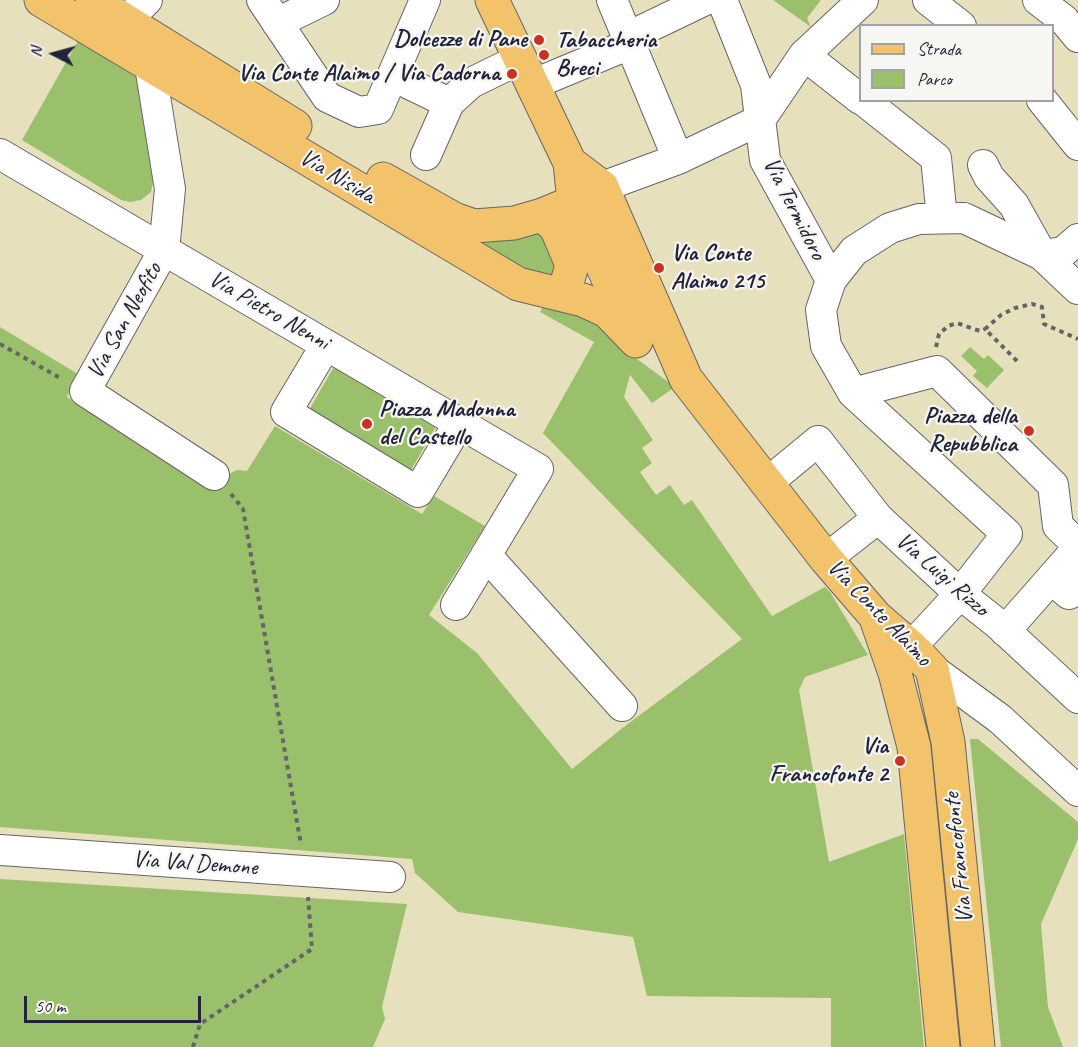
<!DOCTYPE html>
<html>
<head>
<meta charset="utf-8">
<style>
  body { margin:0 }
  #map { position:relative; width:1078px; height:1047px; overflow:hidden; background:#e7e0bd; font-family:Caveat,sans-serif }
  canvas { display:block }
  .legend { position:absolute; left:859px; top:24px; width:195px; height:78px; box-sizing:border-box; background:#f6f6f2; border:2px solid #a1a1a9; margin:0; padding:8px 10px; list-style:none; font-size:18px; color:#22223b }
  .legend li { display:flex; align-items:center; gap:12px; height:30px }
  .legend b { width:30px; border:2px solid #a1a1a9 }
  .north { position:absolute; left:24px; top:24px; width:60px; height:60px; -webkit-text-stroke:4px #f6f6f2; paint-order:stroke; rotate:276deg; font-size:16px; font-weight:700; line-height:24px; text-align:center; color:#22223b }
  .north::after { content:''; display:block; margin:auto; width:21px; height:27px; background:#22223b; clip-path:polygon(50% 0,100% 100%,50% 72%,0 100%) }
  .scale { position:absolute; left:24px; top:996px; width:177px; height:27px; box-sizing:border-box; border:3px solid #22223b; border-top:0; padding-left:8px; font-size:18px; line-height:21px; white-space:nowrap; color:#22223b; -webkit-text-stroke:4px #f6f6f2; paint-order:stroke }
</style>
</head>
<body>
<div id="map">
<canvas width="1078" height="1047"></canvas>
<ul class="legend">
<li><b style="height:8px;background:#f2c36a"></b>Strada</li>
<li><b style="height:16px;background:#9ac06b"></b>Parco</li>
</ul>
<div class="north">N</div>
<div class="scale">50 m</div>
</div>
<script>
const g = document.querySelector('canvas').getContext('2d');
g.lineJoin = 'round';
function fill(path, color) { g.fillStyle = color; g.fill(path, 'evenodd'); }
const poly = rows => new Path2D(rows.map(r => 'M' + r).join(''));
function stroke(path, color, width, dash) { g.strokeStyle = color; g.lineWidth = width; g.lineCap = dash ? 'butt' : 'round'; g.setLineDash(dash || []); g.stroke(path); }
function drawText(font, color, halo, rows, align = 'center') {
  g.font = font + ' Caveat,sans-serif'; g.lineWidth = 4.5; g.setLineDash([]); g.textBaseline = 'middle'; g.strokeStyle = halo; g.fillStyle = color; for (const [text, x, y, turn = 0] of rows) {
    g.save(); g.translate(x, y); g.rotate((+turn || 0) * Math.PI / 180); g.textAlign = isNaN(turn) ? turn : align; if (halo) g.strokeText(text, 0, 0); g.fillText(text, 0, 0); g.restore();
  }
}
const green = poly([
  [773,0,821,0,807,18,811,27],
  [78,41,141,80,153,183,151,192,141,200,130,202,121,200,22,140],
  [546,231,559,276,532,276,474,244,478,237],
  [543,306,570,309,595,322,610,339,675,387,652,403,630,375,624,397,653,440,642,448,652,463,640,472,656,495,670,485,684,505,692,500,772,616,825,587,830,592,868,655,805,677,799,690,829,862,904,834,924,1047,831,1047,831,998,647,996,633,937,458,912,415,873,412,859,0,827,0,327,78,374,67,397,208,485,237,470,247,471,275,426,422,514,434,496,485,526,429,615,477,653,572,769,621,729,742,639,543,433,594,342,540,312],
  [970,347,984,359,988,355,1004,370,987,388,973,376,977,371,961,356],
  [335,365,437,425,411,470,309,410],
  [970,739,978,739,1078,822,1078,839,1041,924,1048,1007,1063,1047,1001,1047],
  [0,879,407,904,382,1007,385,1019,373,1047,0,1047]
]);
const path = poly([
  [0,344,62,379],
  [936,347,939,334,948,326,957,323,980,331,985,329],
  [1017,361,985,329,1001,315,1015,308,1032,304,1042,307,1044,324,1078,339],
  [231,494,243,509,301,845],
  [193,1047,200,1024,312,949,308,897]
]);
const minor = poly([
  [262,0,327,97,359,112,378,109,425,0],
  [612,0,678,159],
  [722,0,756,85,765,160,831,280],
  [928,0,961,26],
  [1038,0,1064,20,1078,37],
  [126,21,147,0],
  [277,23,324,0],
  [628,37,705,0],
  [804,55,860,99],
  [150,66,170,189,164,250,85,391,214,475],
  [393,76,449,103],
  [534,84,630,44],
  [863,100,936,158,942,218],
  [1042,100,1078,145],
  [0,154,538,469,456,605],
  [426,155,449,103,471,83,520,59],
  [983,165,989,177,1014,205,1042,255,1063,252,1078,239],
  [602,187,678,159,760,120,804,55,863,0],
  [326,345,286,412,418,492,459,423],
  [853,393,937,371,1053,485,1058,526,1078,545],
  [767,483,818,441,878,518,960,594,998,624,1078,698],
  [486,555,622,706],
  [826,559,878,518],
  [1051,579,1069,594,1078,581],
  [1005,631,1078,548],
  [898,667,911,647,960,594,1007,534,853,393,826,346,821,310,831,280,854,251,890,228,919,219,964,218,1042,255,1078,289],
  [932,669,1000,719,1078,791],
  [0,850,390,877]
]);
const major = poly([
  [41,0,518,284,583,300,607,311,636,341],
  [92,0,295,126],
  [492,0,570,163,574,202,630,328],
  [570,163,602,187,686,379,826,559,876,617,911,647,932,669,948,742,978,1047],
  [383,179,454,219,474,226,514,223,542,215,574,202,602,187],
  [542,215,556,227,572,265,567,283],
  [876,618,895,673,914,747,943,1047]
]);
const markers = [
  [539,40,6,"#c8321e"],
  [544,55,6,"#c8321e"],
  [512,74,6,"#c8321e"],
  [659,268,6,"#c8321e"],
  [367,424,6,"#c8321e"],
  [1029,431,6,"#c8321e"],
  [900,761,6,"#c8321e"]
];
const poiNames = [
  ["Dolcezze di Pane",527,40],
  ["Tabaccheria",556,41,"left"],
  ["Breci",556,69,"left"],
  ["Via Conte Alaimo / Via Cadorna",500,74],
  ["Via Conte",671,254,"left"],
  ["Alaimo 215",671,282,"left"],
  ["Piazza Madonna",379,410,"left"],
  ["del Castello",379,438,"left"],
  ["Piazza della",1017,417],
  ["Repubblica",1017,445],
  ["Via",888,747],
  ["Francofonte 2",888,775]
];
const streetNames = [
  ["Via Nisida",337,177,31],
  ["Via Termidoro",794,209,63],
  ["Via Pietro Nenni",269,311,30],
  ["Via San Neofito",125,321,-61],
  ["Via Luigi Rizzo",942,575,41],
  ["Via Conte Alaimo",879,613,46],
  ["Via Francofonte",959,858,-96],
  ["Via Val Demone",195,864,4]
];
fill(green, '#9ac06b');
stroke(minor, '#676468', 32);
stroke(major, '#676468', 35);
stroke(path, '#676468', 4, [4.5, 4.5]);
stroke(minor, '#fff', 30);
stroke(major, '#f2c36a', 33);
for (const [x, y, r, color] of markers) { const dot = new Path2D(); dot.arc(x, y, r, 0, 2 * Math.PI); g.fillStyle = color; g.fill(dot); stroke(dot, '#f6f6f2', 2); }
drawText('bold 24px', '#22223b', '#f6f6f2', poiNames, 'right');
drawText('24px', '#22223b', '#f6f6f2', streetNames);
</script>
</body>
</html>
